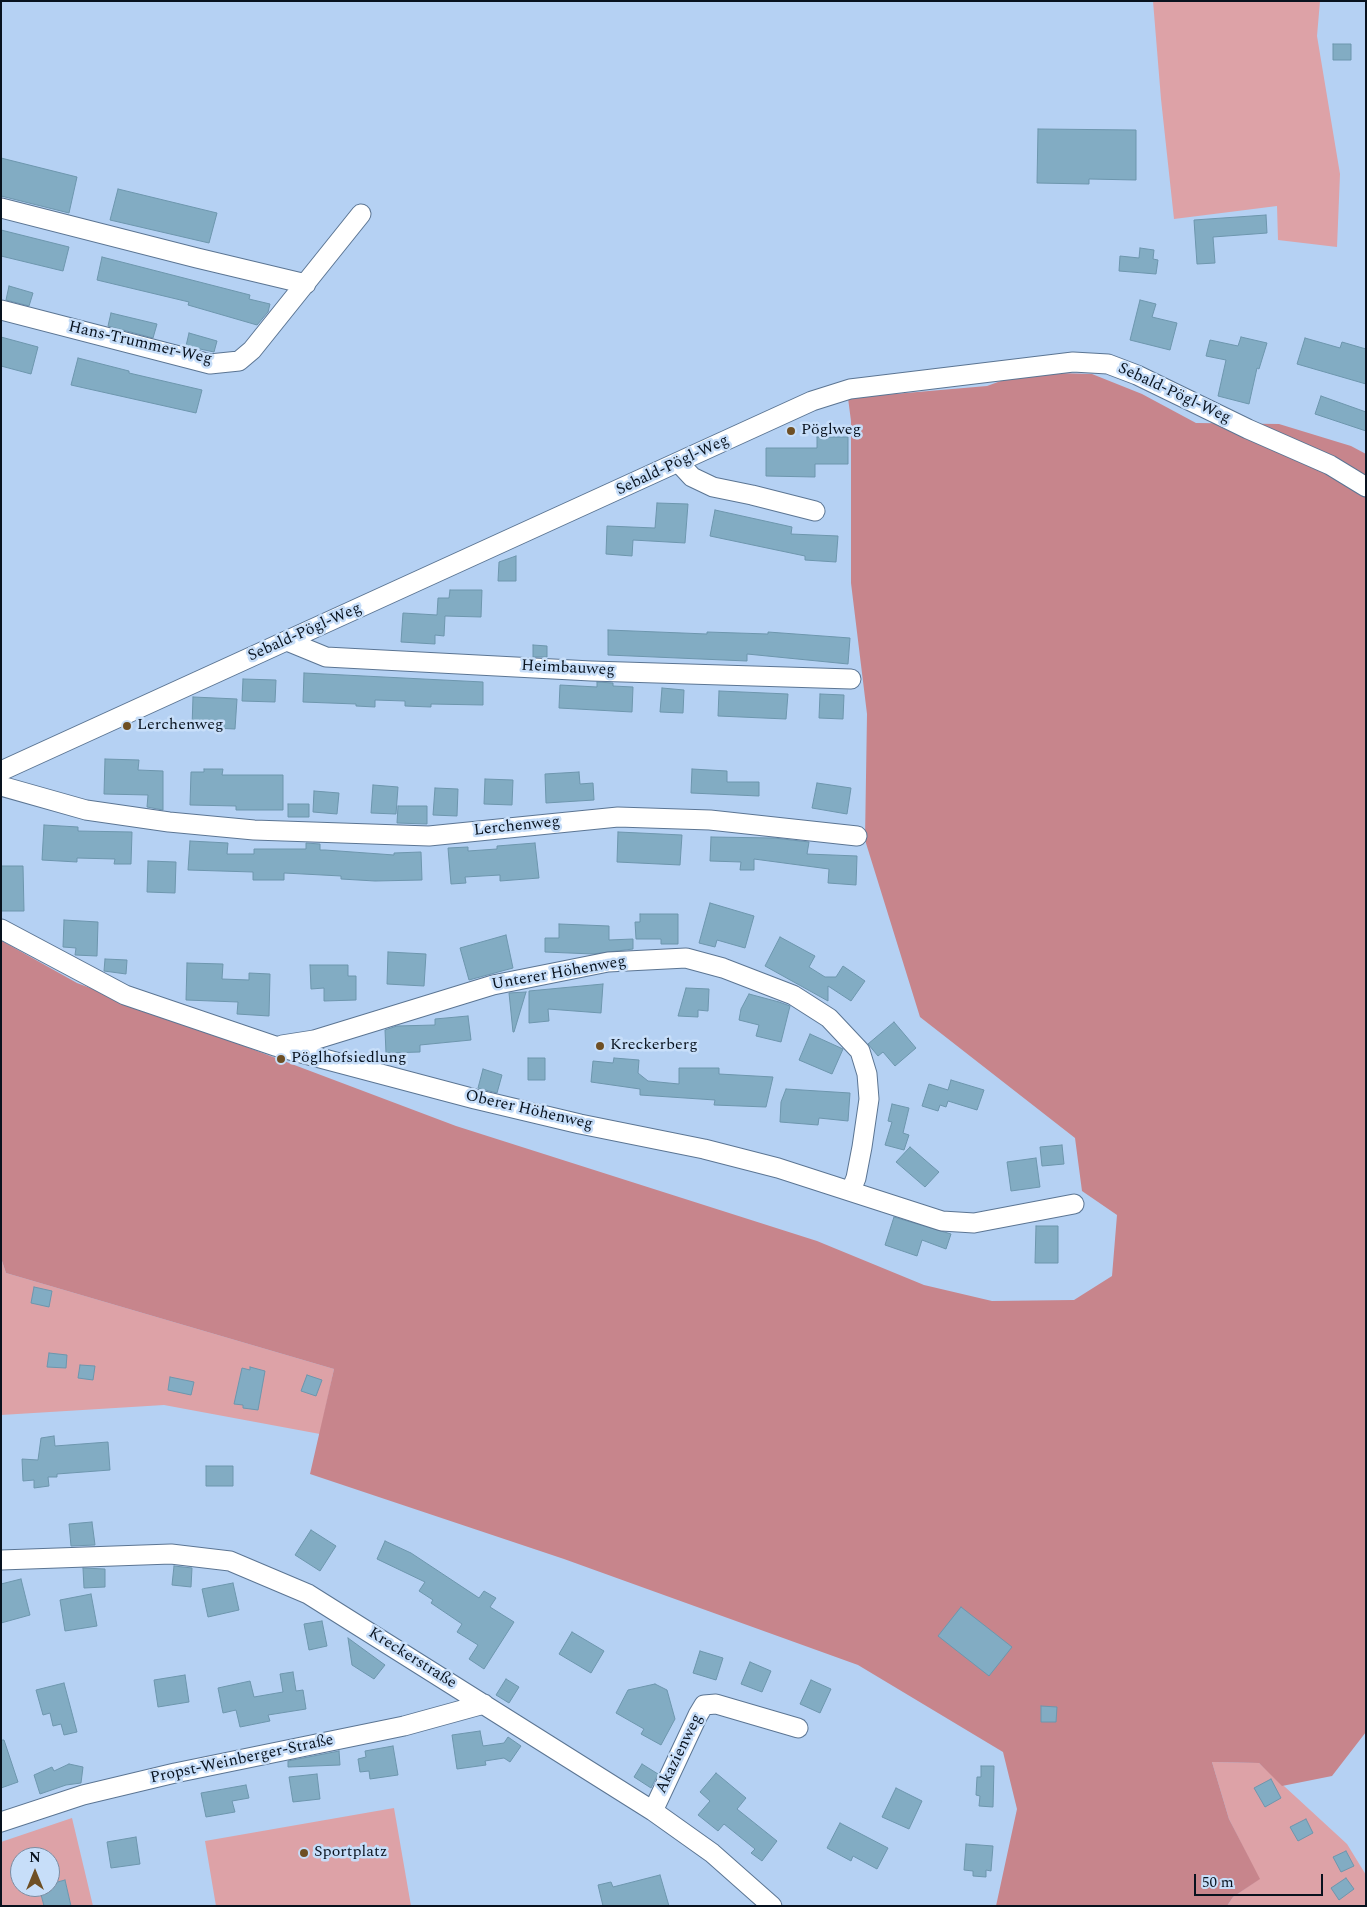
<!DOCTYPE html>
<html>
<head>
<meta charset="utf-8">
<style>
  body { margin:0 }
  #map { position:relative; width:1367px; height:1907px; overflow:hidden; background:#b5d1f3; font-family:Spectral,serif }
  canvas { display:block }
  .frame { position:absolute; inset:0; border:2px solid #08121e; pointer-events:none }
  .north { position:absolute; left:10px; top:1847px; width:50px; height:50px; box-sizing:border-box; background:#c7def9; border:1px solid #7b8ca1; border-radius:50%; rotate:0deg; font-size:14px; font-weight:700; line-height:20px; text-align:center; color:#08121e }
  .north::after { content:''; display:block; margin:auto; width:18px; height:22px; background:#6e4f24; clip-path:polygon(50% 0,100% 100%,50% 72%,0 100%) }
  .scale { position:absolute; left:1194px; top:1874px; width:129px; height:22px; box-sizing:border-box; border:2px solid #08121e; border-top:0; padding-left:6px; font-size:15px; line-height:18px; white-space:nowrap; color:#08121e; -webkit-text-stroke:4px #c7def9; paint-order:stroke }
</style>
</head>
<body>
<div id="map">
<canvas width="1367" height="1907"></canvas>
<div class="frame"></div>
<div class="north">N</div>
<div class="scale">50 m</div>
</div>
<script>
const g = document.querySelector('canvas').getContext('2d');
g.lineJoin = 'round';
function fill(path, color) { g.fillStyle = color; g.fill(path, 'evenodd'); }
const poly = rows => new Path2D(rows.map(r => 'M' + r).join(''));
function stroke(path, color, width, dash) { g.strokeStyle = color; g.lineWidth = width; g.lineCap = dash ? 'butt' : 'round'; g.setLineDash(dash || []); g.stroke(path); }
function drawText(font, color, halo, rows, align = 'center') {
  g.font = font + ' Spectral,serif'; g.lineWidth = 5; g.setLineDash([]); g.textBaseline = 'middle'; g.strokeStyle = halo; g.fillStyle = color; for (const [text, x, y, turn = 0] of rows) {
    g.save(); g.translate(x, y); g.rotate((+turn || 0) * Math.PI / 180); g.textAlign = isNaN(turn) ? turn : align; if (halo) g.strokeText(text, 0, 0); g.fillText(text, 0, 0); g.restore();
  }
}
const green = poly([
  [1153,1,1320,1,1317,36,1340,174,1337,247,1278,240,1277,206,1174,219,1161,99],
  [1,1258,6,1273,334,1369,320,1434,164,1405,1,1415],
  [1212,1762,1259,1763,1347,1844,1366,1875,1366,1906,1227,1906,1233,1897,1259,1879,1229,1819],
  [394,1808,411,1906,216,1906,205,1841],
  [72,1818,93,1906,71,1906,65,1880,50,1884,50,1857,20,1857,20,1887,39,1887,44,1906,1,1906,1,1842]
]);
const forest = poly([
  [1057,373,1092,374,1142,394,1196,423,1279,424,1351,446,1366,454,1366,1732,1332,1776,1282,1786,1259,1763,1212,1762,1229,1819,1260,1879,1233,1897,1227,1906,996,1906,1017,1809,1003,1752,858,1665,564,1559,310,1474,334,1369,6,1273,1,1258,2,941,77,983,456,1126,817,1241,924,1285,992,1301,1074,1300,1112,1276,1117,1215,1082,1191,1075,1138,920,1017,865,840,867,714,851,583,851,421,848,398,987,386,1020,374]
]);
const building = poly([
  [1333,44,1351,44,1351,60,1333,60,1333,44],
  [1038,129,1136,130,1136,180,1089,179,1089,184,1037,183,1038,129],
  [1,158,77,177,69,213,1,196,1,158],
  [118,189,217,213,209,243,110,220,118,189],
  [1266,215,1267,233,1213,237,1215,263,1197,264,1194,220,1266,215],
  [1,230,69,247,63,271,1,256,1,230],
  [1140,248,1154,250,1153,259,1158,260,1156,274,1119,271,1120,256,1139,258,1140,248],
  [102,257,250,295,249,299,270,304,268,312,257,325,188,305,189,302,97,280,102,257],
  [9,286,33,293,29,306,6,300,9,286],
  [1140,300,1156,304,1152,317,1177,323,1170,350,1130,340,1140,300],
  [111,313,157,324,153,338,108,326,111,313],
  [189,333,217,341,214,352,186,346,189,333],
  [1,337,38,347,31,374,1,366,1,337],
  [1241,337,1267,343,1259,369,1257,368,1249,404,1218,396,1226,360,1206,356,1210,340,1238,346,1241,337],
  [1305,338,1340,348,1342,342,1366,349,1366,384,1297,364,1305,338],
  [78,358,129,371,129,373,202,390,196,413,71,385,78,358],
  [1321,396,1366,412,1366,431,1315,414,1321,396],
  [817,437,848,437,848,464,815,464,815,477,766,476,766,448,817,448,817,437],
  [657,503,688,504,685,543,633,540,632,556,606,554,607,526,655,528,657,503],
  [715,510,792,527,791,534,838,536,836,562,805,560,805,556,710,536,715,510],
  [516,556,516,581,498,581,499,562,516,556],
  [450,590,482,590,481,617,445,616,444,636,435,635,435,644,401,642,403,613,437,615,438,598,449,598,450,590],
  [608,630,707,634,707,632,768,634,768,632,850,638,848,664,747,654,747,661,608,655,608,630],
  [533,645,547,646,547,657,533,657,533,645],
  [304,673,483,682,483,705,431,704,431,707,405,706,405,701,375,700,375,707,356,706,356,704,303,702,304,673],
  [243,679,276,680,275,702,242,701,243,679],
  [597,682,613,683,613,686,633,687,632,712,559,708,560,685,597,687,597,682],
  [662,688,684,690,683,713,660,712,662,688],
  [719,691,788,694,786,719,718,716,719,691],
  [820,694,844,695,843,719,819,718,820,694],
  [193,697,237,699,235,729,192,727,193,697],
  [105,759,139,760,138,770,163,771,163,810,147,807,148,795,104,794,105,759],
  [204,769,223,769,222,775,283,775,283,810,236,810,236,806,190,805,191,772,204,772,204,769],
  [692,769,727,771,727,782,759,782,759,796,691,793,692,769],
  [579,772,580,784,593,783,594,800,546,803,545,774,579,772],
  [485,779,513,780,512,805,484,804,485,779],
  [817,783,851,788,847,814,812,808,817,783],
  [373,785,398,787,396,814,371,813,373,785],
  [435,788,458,789,457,816,433,815,435,788],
  [314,791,339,793,337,814,313,812,314,791],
  [288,804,309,804,309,817,288,817,288,804],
  [398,806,427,806,427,824,397,823,398,806],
  [44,825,78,827,78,831,132,832,131,864,114,864,115,859,77,858,77,862,42,860,44,825],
  [618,832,682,835,680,865,617,862,618,832],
  [711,837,774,838,809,842,807,854,857,856,856,885,828,883,829,869,754,859,754,870,740,870,741,862,710,861,711,837],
  [190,841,228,843,227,854,254,854,254,849,306,849,306,843,320,844,320,850,325,850,394,855,394,853,421,852,422,880,375,881,341,879,341,876,284,873,284,880,253,880,253,872,188,870,190,841],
  [535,843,539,878,500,881,500,875,465,877,466,883,451,884,448,848,468,847,468,851,497,849,497,846,535,843],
  [148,861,176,862,175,893,147,892,148,861],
  [1,866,23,866,24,911,1,911,1,866],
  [710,903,754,916,745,948,717,940,715,947,699,943,710,903],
  [640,914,678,914,678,944,661,944,661,939,636,939,635,922,640,922,640,914],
  [64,920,98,922,97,956,75,955,76,948,63,947,64,920],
  [559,924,609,926,609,940,633,939,633,949,593,954,545,952,545,938,559,938,559,924],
  [506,935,513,968,469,980,460,948,506,935],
  [780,937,815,956,809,967,825,977,836,977,843,966,865,981,851,1001,828,986,828,1001,765,966,780,937],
  [388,952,426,954,424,986,387,984,388,952],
  [105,959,127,960,126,974,104,971,105,959],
  [187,963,223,964,222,979,249,980,249,973,270,974,269,1016,237,1014,238,1002,186,1000,187,963],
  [310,965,348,965,348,976,356,976,356,1000,324,1001,324,988,311,989,310,965],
  [603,984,601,1013,548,1009,549,1021,529,1023,529,991,603,984],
  [686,988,709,989,708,1011,698,1010,698,1017,678,1016,686,988],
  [526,992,514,1032,513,1032,509,993,526,992],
  [749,994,779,1002,790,1006,781,1042,756,1036,759,1025,739,1020,741,1009,749,994],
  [468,1016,471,1040,420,1045,420,1052,386,1053,385,1030,397,1026,435,1025,435,1019,468,1016],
  [894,1022,916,1048,895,1066,883,1052,878,1056,868,1044,894,1022],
  [810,1034,843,1049,832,1074,799,1060,810,1034],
  [528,1058,545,1058,545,1080,528,1080,528,1058],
  [614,1058,639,1060,638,1073,648,1081,679,1084,679,1068,719,1068,719,1074,773,1077,766,1107,714,1105,715,1100,640,1095,640,1089,591,1082,593,1061,613,1063,614,1058],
  [483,1069,502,1075,497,1093,478,1088,483,1069],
  [951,1080,984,1090,977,1110,948,1101,946,1107,940,1105,938,1111,922,1106,929,1084,948,1090,951,1080],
  [786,1089,850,1093,848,1121,819,1118,818,1125,780,1122,781,1102,786,1089],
  [892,1104,909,1108,903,1133,909,1135,904,1150,885,1145,892,1122,888,1121,892,1104],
  [1062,1145,1064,1164,1042,1166,1040,1147,1062,1145],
  [910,1147,939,1172,925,1187,896,1162,910,1147],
  [1036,1158,1040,1187,1011,1191,1007,1162,1036,1158],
  [894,1217,951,1234,946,1249,922,1240,917,1256,885,1245,894,1217],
  [1036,1226,1058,1226,1058,1263,1035,1263,1036,1226],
  [34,1287,52,1291,49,1307,31,1303,34,1287],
  [49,1353,67,1355,66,1368,47,1367,49,1353],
  [80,1365,95,1366,93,1380,78,1378,80,1365],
  [250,1367,265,1371,258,1410,243,1408,243,1405,234,1404,242,1368,250,1370,250,1367],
  [307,1375,322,1380,316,1396,301,1391,307,1375],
  [170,1377,194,1382,191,1395,168,1390,170,1377],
  [54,1436,55,1446,108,1442,110,1470,57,1474,57,1477,48,1477,49,1486,34,1488,34,1480,23,1481,22,1459,38,1460,41,1438,54,1436],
  [206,1466,233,1466,233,1486,206,1486,206,1466],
  [92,1522,95,1545,71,1546,69,1524,92,1522],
  [311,1530,336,1546,320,1571,295,1555,311,1530],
  [385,1541,411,1553,479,1598,484,1591,496,1598,490,1607,514,1622,484,1669,469,1659,478,1645,457,1632,462,1624,431,1603,433,1600,419,1591,425,1582,377,1559,385,1541],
  [174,1566,192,1568,191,1587,172,1585,174,1566],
  [83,1568,105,1569,105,1587,84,1588,83,1568],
  [21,1579,30,1615,1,1623,1,1584,21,1579],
  [233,1583,239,1610,208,1617,202,1589,233,1583],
  [91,1594,97,1626,65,1631,60,1600,91,1594],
  [961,1607,1012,1647,989,1676,938,1636,961,1607],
  [322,1621,327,1646,309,1650,304,1624,322,1621],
  [572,1632,604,1651,591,1673,559,1654,572,1632],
  [348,1638,385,1665,374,1679,352,1665,348,1638],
  [700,1651,723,1658,716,1680,693,1673,700,1651],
  [750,1662,771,1671,762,1692,741,1684,750,1662],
  [293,1672,296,1691,303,1690,306,1709,268,1715,270,1721,240,1727,236,1710,223,1713,218,1688,250,1681,254,1697,283,1692,280,1674,293,1672],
  [185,1675,189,1702,158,1707,154,1680,185,1675],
  [506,1679,519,1687,509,1703,496,1695,506,1679],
  [811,1680,831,1689,820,1713,800,1704,811,1680],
  [64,1683,77,1732,64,1735,61,1724,53,1726,50,1713,43,1715,36,1690,64,1683],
  [655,1684,667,1690,675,1719,661,1745,641,1734,644,1729,616,1713,628,1690,655,1684],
  [1041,1706,1057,1707,1056,1722,1041,1722,1041,1706],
  [480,1731,483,1746,504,1743,508,1737,521,1746,510,1762,504,1758,485,1761,486,1765,457,1769,452,1735,480,1731],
  [1,1740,4,1740,18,1782,1,1788,1,1740],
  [393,1746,398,1775,370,1779,369,1771,360,1772,358,1759,366,1757,365,1751,393,1746],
  [339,1751,340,1765,288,1767,288,1761,339,1751],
  [69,1764,83,1767,81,1783,66,1785,40,1794,34,1775,52,1767,54,1771,69,1764],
  [642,1764,658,1774,651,1788,634,1777,642,1764],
  [981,1766,994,1766,993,1807,979,1806,980,1796,976,1795,977,1777,981,1777,981,1766],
  [716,1773,746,1798,737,1809,777,1841,762,1861,751,1853,755,1849,724,1824,718,1831,698,1815,710,1801,700,1792,716,1773],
  [317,1774,320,1799,293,1802,289,1777,317,1774],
  [1271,1779,1281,1798,1265,1807,1254,1788,1271,1779],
  [246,1785,249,1798,232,1801,235,1812,206,1817,201,1793,246,1785],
  [896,1788,922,1801,909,1829,882,1817,896,1788],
  [1306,1819,1313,1833,1298,1841,1290,1827,1306,1819],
  [840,1823,888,1848,877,1869,853,1856,851,1861,827,1848,840,1823],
  [136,1837,140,1864,111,1868,107,1842,136,1837],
  [966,1844,993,1846,991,1871,986,1870,986,1877,973,1876,973,1871,964,1870,966,1844],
  [1346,1851,1354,1866,1341,1872,1333,1857,1346,1851],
  [660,1875,669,1906,603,1906,598,1885,611,1882,613,1887,660,1875],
  [1346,1878,1354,1889,1339,1900,1331,1888,1346,1878],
  [65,1880,71,1906,44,1906,39,1887,50,1887,50,1884,65,1880]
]);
const minor = poly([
  [1,208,197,258,306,284],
  [1,310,210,364,239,361,252,350,361,214],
  [679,463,692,477,713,487,752,495,815,511],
  [287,641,326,657,591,671,851,679],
  [1,771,812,401,850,389,1073,362,1108,364,1137,375,1248,429,1330,465,1366,487],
  [1,786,86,810,169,822,254,830,429,836,618,817,710,820,857,836],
  [1,929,125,995,275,1046,475,1099,580,1124,704,1149,778,1168,942,1221,974,1223,1074,1204],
  [282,1045,314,1040,493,985,608,962,686,958,723,968,793,995,829,1018,860,1051,867,1074,869,1099,862,1147,856,1178,851,1190],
  [1,1560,171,1554,230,1561,308,1594,653,1811,712,1853,772,1906],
  [653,1811,698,1715,704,1705,716,1704,798,1728],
  [1,1822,83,1795,175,1773,404,1726,484,1704]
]);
const markers = [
  [791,431,5,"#6e4f24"],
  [127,726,5,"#6e4f24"],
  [600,1046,5,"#6e4f24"],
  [281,1059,5,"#6e4f24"],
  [304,1853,5,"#6e4f24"]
];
const streetNames = [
  ["Hans-Trummer-Weg",140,344,13],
  ["Sebald-Pögl-Weg",1174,394,25],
  ["Sebald-Pögl-Weg",673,466,-25],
  ["Sebald-Pögl-Weg",305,633,-24],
  ["Heimbauweg",568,669,3],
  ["Lerchenweg",517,827,-6],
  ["Unterer Höhenweg",559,974,-10],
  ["Oberer Höhenweg",529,1111,13],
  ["Kreckerstraße",412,1659,32],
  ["Akazienweg",680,1754,-64],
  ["Propst-Weinberger-Straße",242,1760,-12]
];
const poiNames = [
  ["Pöglweg",801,431],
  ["Lerchenweg",137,726],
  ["Kreckerberg",610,1046],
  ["Pöglhofsiedlung",291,1059],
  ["Sportplatz",314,1853]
];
fill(green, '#dda2a7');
fill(forest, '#c7858c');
fill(building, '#82acc3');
stroke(building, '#6d96ad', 1);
stroke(minor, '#5b7593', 21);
stroke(minor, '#fff', 19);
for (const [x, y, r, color] of markers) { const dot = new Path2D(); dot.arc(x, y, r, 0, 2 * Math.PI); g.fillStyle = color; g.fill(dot); stroke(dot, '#c7def9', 2); }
drawText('16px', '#08121e', '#c7def9', streetNames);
drawText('16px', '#08121e', '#c7def9', poiNames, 'left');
</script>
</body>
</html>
